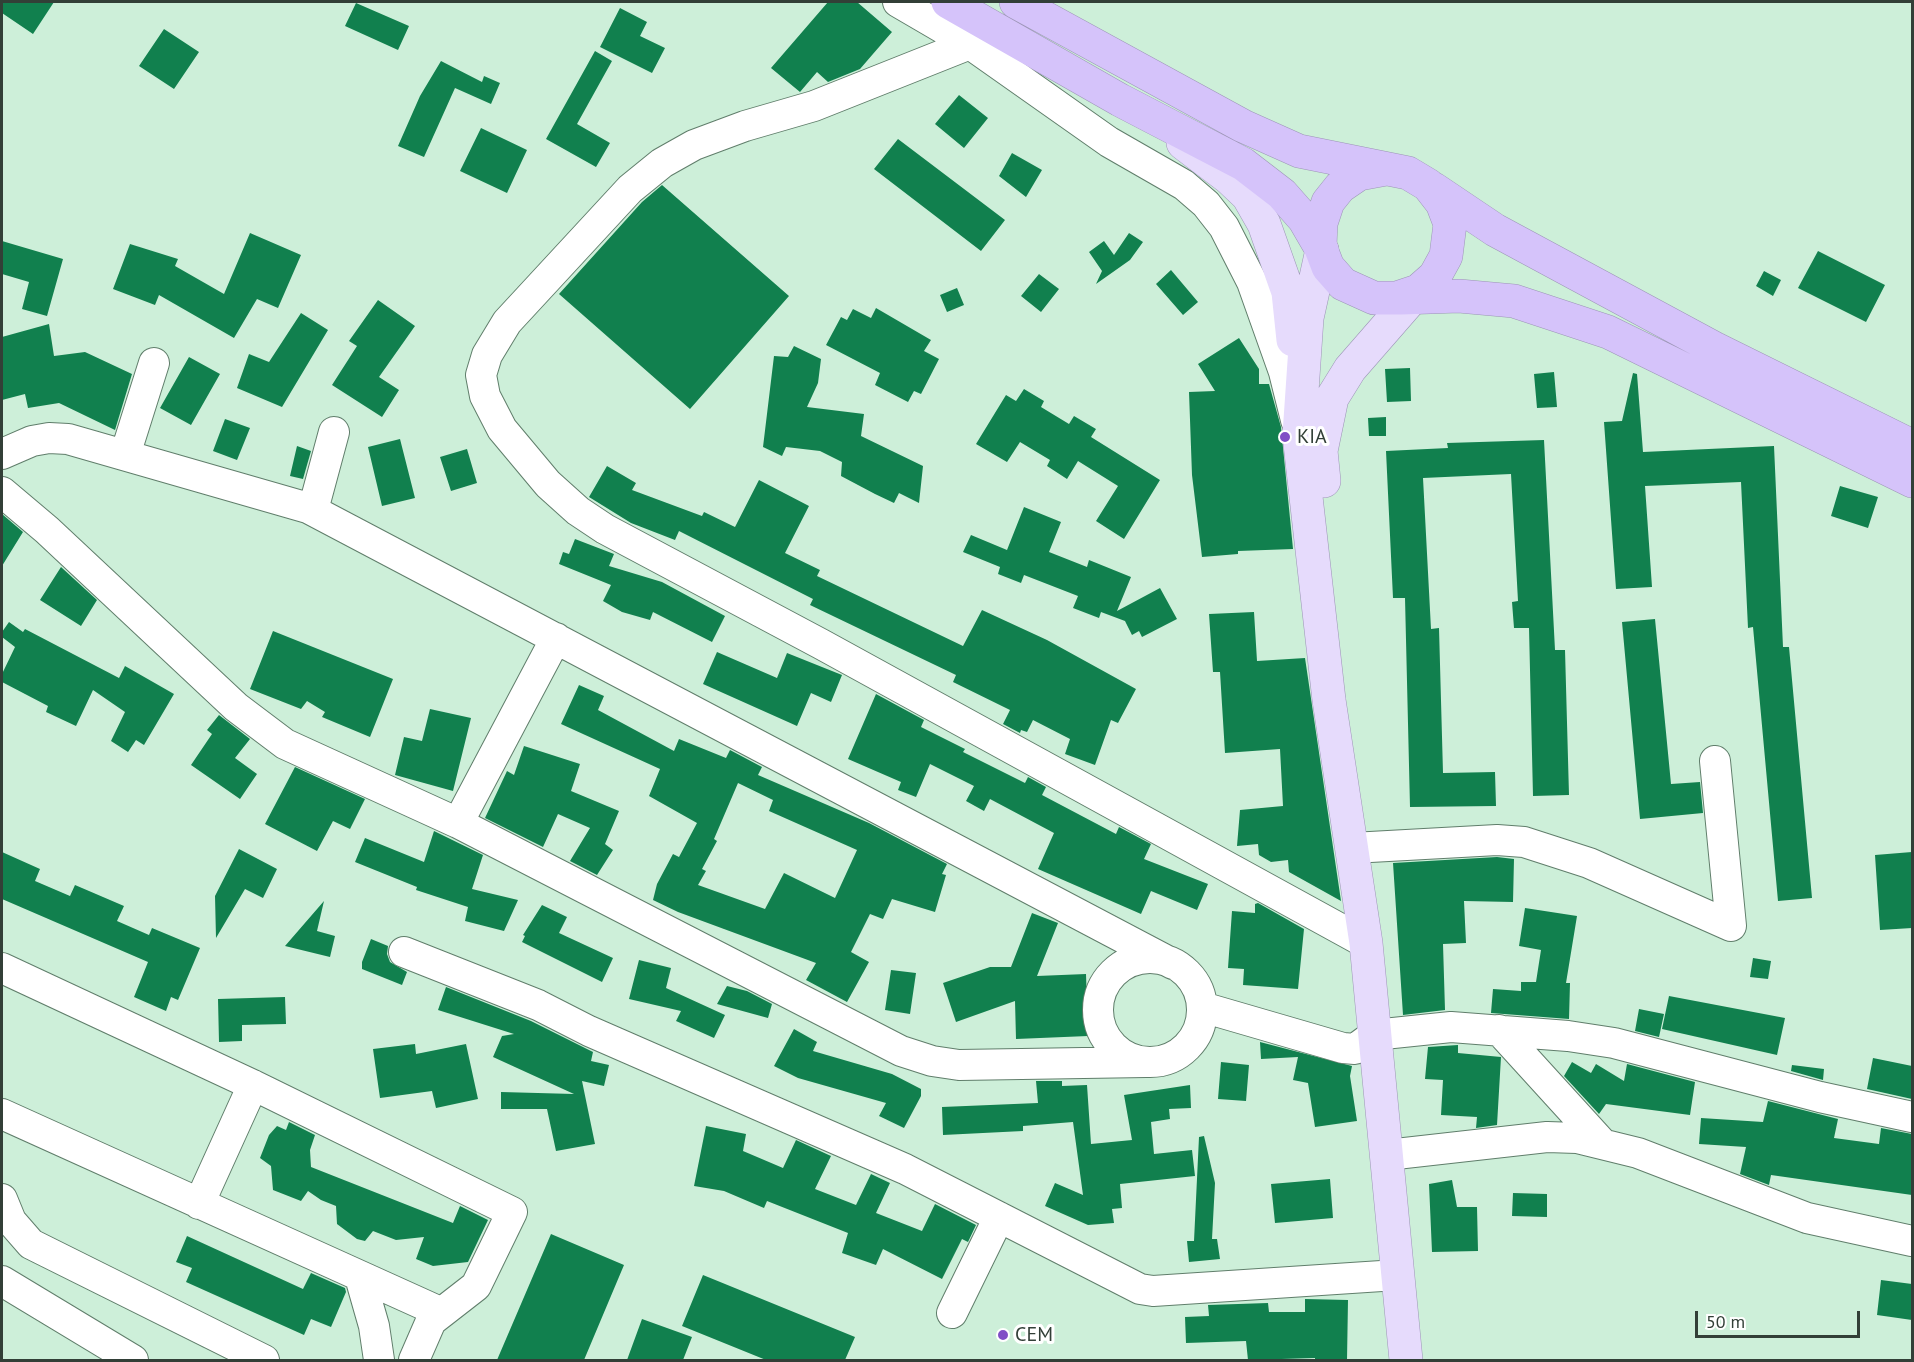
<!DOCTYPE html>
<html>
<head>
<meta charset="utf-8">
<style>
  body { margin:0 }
  #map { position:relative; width:1914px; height:1362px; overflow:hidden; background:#cdefd9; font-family:"PT Sans",sans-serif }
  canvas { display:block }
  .frame { position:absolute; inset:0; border:3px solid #323f37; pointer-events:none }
  .scale { position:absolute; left:1695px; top:1311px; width:165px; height:27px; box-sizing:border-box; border:3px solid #323f37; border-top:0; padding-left:8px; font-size:18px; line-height:21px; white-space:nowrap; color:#323f37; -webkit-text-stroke:4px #fff; paint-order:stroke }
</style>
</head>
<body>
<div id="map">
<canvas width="1914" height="1362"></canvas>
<div class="frame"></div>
<div class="scale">50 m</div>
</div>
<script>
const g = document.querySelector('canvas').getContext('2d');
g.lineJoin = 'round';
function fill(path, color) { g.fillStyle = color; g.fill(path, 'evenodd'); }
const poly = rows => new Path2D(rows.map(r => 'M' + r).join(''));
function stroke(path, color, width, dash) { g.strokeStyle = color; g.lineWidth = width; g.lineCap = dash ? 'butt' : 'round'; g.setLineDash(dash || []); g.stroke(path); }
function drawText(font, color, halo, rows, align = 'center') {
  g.font = font + ' "PT Sans",sans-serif'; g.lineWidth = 6; g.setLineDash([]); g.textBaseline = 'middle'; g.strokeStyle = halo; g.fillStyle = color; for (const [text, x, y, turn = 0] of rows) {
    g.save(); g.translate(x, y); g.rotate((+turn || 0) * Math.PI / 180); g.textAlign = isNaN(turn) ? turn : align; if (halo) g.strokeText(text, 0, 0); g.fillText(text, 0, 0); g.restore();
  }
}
const building = poly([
  [2,2,54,2,33,34,2,13],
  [828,2,857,2,892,32,860,69,828,82,817,72,800,92,771,68],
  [356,3,409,26,398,50,345,26],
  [620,8,647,22,640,36,665,48,652,73,600,47],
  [164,29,199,52,174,89,139,66],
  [595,51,612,61,577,124,610,143,596,167,546,139],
  [441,61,482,82,484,76,500,83,491,104,455,88,424,157,398,146,420,96],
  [959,95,988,118,964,148,935,124],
  [481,128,527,150,507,193,460,171],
  [898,139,1005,220,981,251,874,169],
  [1012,153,1042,170,1026,197,999,176],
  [662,185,789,296,690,409,559,294,642,202],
  [250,233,301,255,278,308,257,299,234,338,159,295,155,305,113,289,130,244,178,259,175,266,224,294],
  [1129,233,1143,242,1130,260,1096,284,1102,271,1089,252,1104,241,1114,255],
  [2,241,63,259,47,316,22,309,29,282,2,274],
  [1818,251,1885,285,1866,322,1798,288],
  [1171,270,1198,302,1183,315,1156,284],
  [1764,271,1781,280,1773,296,1756,286],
  [1039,274,1059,289,1041,312,1021,296],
  [957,288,964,305,947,312,940,295],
  [378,300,415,326,379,377,399,390,382,417,332,385,357,346,349,341],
  [876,308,931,340,924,351,939,359,921,394,914,391,908,402,875,385,880,373,826,345,841,317,847,320,853,309,871,318],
  [301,313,328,330,282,407,237,388,249,354,269,362],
  [49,324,54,356,85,352,132,374,115,430,59,403,28,408,25,394,2,400,2,337],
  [1239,338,1259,369,1259,384,1269,384,1281,427,1293,549,1238,551,1238,554,1202,557,1192,475,1189,392,1215,391,1198,364],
  [794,346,821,359,818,383,807,407,864,414,861,436,923,466,919,503,899,493,894,503,875,494,841,476,842,462,820,451,786,447,782,456,763,447,774,356,788,357],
  [189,357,220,374,191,425,160,408],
  [1410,368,1411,401,1387,402,1385,369],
  [1554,372,1557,407,1537,408,1534,374],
  [1633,373,1637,374,1643,452,1774,446,1783,647,1789,647,1812,898,1778,901,1753,627,1748,628,1741,482,1645,486,1652,587,1616,589,1604,422,1622,421],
  [1024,389,1044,401,1041,407,1069,424,1074,416,1096,429,1091,437,1160,480,1124,539,1096,521,1118,486,1078,461,1067,479,1047,466,1050,460,1020,442,1007,462,976,444,1006,395,1016,401],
  [1386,417,1386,436,1369,436,1368,418],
  [225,419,250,428,237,460,213,451],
  [400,439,415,498,382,506,368,447],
  [1544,440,1555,650,1565,650,1569,795,1533,796,1529,628,1514,628,1512,602,1518,601,1511,474,1423,478,1431,629,1439,628,1443,773,1495,772,1496,806,1410,807,1405,598,1393,598,1386,451,1448,448,1447,443],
  [297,446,311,451,303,479,290,476],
  [467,449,477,483,451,491,440,457],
  [607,466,636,483,632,490,702,516,704,512,735,527,759,480,809,506,785,553,820,570,817,576,963,646,982,610,1047,640,1136,689,1118,723,1111,720,1095,765,1065,754,1070,739,1033,720,1027,732,1021,730,1020,733,1003,724,1010,710,953,682,956,675,810,605,813,599,679,531,675,540,631,523,589,497],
  [1840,486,1878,497,1868,528,1831,516],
  [1024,507,1061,522,1049,552,1087,567,1089,560,1131,577,1117,611,1160,588,1177,619,1142,637,1139,631,1132,635,1125,621,1101,612,1099,618,1073,608,1078,596,1024,575,1021,583,998,574,1000,567,963,552,971,535,1007,550],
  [2,514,23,532,2,566],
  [575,539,614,554,609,566,662,582,725,616,712,642,653,612,650,620,622,612,603,601,611,585,559,564,563,552,569,554],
  [61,567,97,600,81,626,40,600],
  [1254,612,1257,661,1305,658,1341,901,1289,872,1288,860,1271,862,1259,855,1258,844,1237,846,1240,810,1283,806,1280,749,1225,753,1220,672,1213,672,1209,614],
  [1655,619,1671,784,1700,782,1703,813,1640,819,1622,622],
  [9,622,23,632,25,629,119,678,125,666,174,694,144,745,136,740,128,752,111,741,125,712,93,690,76,726,46,712,48,706,2,682,2,674,15,647,2,637,2,632],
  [273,631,393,679,370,737,322,717,325,712,307,701,301,709,250,689],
  [717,652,777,678,787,653,842,675,831,702,811,693,797,726,703,684],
  [579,685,604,696,598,710,674,751,679,739,726,758,730,750,762,767,758,775,869,823,947,864,942,874,946,875,935,912,892,899,883,919,870,914,851,952,869,962,847,1002,806,980,816,963,678,912,653,900,657,884,673,854,679,857,697,823,649,796,660,769,561,724],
  [738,783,773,800,769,811,857,850,835,898,784,873,765,909,698,885,706,871,702,869,717,841,714,839],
  [876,694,924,720,921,727,965,749,963,752,1025,783,1028,777,1046,787,1042,795,1116,834,1119,827,1151,844,1144,859,1208,884,1197,910,1151,891,1141,914,1038,869,1054,833,990,799,984,811,966,801,974,786,930,764,916,797,898,790,901,782,848,759],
  [430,709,471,718,453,791,395,775,404,737,422,741],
  [219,715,250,739,235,758,257,774,240,799,191,765,212,734,207,730],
  [524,746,580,764,571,791,619,811,605,844,613,850,597,875,570,861,590,828,558,814,543,847,485,818,507,771,514,775],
  [295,767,365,799,350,829,333,821,317,851,265,824],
  [434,831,483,855,472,889,518,900,504,931,465,921,468,907,416,890,417,887,355,862,365,838,424,862],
  [239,849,277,869,263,898,245,889,216,938,215,896],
  [2,852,40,869,35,881,70,896,75,885,124,906,117,921,149,935,152,928,200,948,178,1000,171,997,166,1011,134,997,148,962,2,899],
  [1912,852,1912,928,1880,930,1875,855],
  [1497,857,1514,859,1513,902,1464,901,1466,943,1443,944,1445,1010,1403,1015,1393,863],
  [324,901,317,931,335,936,330,957,285,946],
  [1258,903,1304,929,1298,989,1243,985,1244,969,1228,968,1232,911,1255,913,1255,904],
  [542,905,567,917,559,933,613,958,602,982,522,942,525,936,523,935],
  [1525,908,1577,916,1566,983,1570,983,1569,1019,1491,1013,1493,989,1521,991,1521,982,1536,982,1541,950,1519,946],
  [1032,913,1058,923,1037,976,1086,974,1088,1036,1016,1039,1015,1001,956,1022,943,983,990,967,1011,967],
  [371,939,388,946,387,954,390,962,407,972,402,985,362,969,362,962],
  [1753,958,1771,961,1768,979,1750,977],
  [639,960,671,968,666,988,725,1015,714,1038,676,1021,681,1011,629,999],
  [891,970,916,973,910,1014,885,1010],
  [727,986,747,991,772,1004,768,1018,717,1004],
  [446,987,531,1021,593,1052,591,1061,609,1065,604,1086,582,1081,595,1144,556,1151,547,1109,501,1109,501,1092,574,1094,493,1057,502,1036,514,1034,438,1010],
  [1669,996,1785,1018,1777,1055,1662,1029],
  [285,997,286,1024,242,1025,242,1041,219,1042,218,999],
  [1639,1009,1664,1014,1659,1037,1635,1031],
  [794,1029,817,1042,813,1051,892,1074,921,1089,921,1096,904,1128,879,1116,886,1103,798,1078,774,1066],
  [1260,1042,1352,1066,1350,1076,1357,1121,1315,1127,1308,1083,1293,1080,1298,1057,1261,1059],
  [415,1044,416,1054,466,1044,478,1099,436,1108,432,1091,380,1098,373,1049],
  [1458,1045,1458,1053,1501,1057,1497,1125,1476,1128,1477,1117,1441,1115,1443,1080,1425,1079,1428,1047],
  [1873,1058,1912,1066,1912,1099,1867,1089],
  [1221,1062,1249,1065,1246,1101,1218,1099],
  [1572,1062,1591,1073,1596,1064,1624,1081,1627,1064,1695,1082,1690,1115,1606,1104,1599,1114,1564,1076],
  [1792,1065,1824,1069,1823,1080,1791,1071],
  [1036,1081,1062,1081,1062,1086,1087,1085,1091,1144,1132,1140,1124,1095,1190,1085,1191,1108,1169,1109,1170,1119,1151,1122,1154,1154,1192,1150,1195,1176,1120,1184,1122,1208,1112,1209,1114,1223,1088,1225,1045,1206,1055,1183,1083,1195,1073,1122,1023,1126,1023,1131,943,1135,942,1107,1038,1103],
  [1768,1101,1838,1119,1834,1138,1879,1144,1881,1128,1912,1134,1912,1195,1771,1175,1769,1185,1740,1174,1746,1147,1699,1144,1701,1118,1763,1122],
  [289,1122,315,1135,310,1150,311,1167,453,1223,460,1206,488,1220,468,1262,433,1266,416,1259,424,1237,396,1240,373,1231,365,1241,357,1239,337,1224,336,1206,321,1200,308,1191,301,1201,273,1190,271,1166,260,1158,269,1135,277,1126,286,1130],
  [706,1126,746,1134,743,1151,783,1168,796,1140,831,1156,815,1189,856,1205,871,1174,890,1183,876,1213,922,1231,935,1204,976,1225,968,1242,962,1239,942,1279,883,1249,876,1265,842,1253,848,1233,767,1201,764,1208,724,1191,694,1186],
  [1204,1136,1215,1183,1212,1239,1217,1239,1220,1259,1189,1262,1187,1241,1194,1241,1199,1137],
  [1330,1179,1333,1218,1275,1223,1271,1184],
  [1452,1180,1457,1207,1477,1207,1478,1251,1432,1252,1429,1184],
  [1513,1193,1547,1194,1547,1217,1512,1216],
  [551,1234,624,1265,584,1360,497,1360],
  [187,1236,303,1289,311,1273,345,1288,346,1292,331,1327,311,1319,304,1335,186,1282,192,1268,176,1262],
  [703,1275,855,1337,845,1360,766,1360,682,1326],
  [1881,1280,1912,1284,1912,1320,1877,1315],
  [1305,1299,1348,1300,1347,1360,1315,1360,1315,1358,1248,1360,1246,1341,1186,1343,1185,1317,1209,1316,1208,1305,1268,1303,1269,1312,1305,1312],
  [642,1319,692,1337,683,1360,627,1360]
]);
const minor = poly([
  [898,2,970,44,1109,142,1184,185,1206,204,1224,227,1252,282,1284,372,1296,420],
  [970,44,814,106,745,126,694,145,662,163,630,189,507,322,487,355,481,375,485,396,502,429,548,484,578,511,605,529,821,644,1366,943],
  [2,454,32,441,49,438,68,439,308,508,1173,964],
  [125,455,154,363],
  [2,492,47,530,236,707,285,744,458,823,901,1051,932,1061,959,1065,1146,1062],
  [313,510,334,432],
  [458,823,556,638],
  [1352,848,1497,840,1524,842,1589,863,1731,926,1715,761],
  [404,952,538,1005,589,1031,905,1169,1140,1289,1153,1291,1397,1275],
  '1098 1010a52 52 0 1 1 104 0a52 52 0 1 1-104 0Z',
  [2,968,253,1085,512,1212,476,1286,431,1321,414,1360],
  [1202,1007,1343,1048,1355,1049,1374,1035,1451,1027,1568,1036,1614,1043,1820,1097,1912,1117],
  [1499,1030,1601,1142],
  [2,1114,440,1312],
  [1387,1155,1547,1137,1577,1138,1638,1153,1807,1218,1912,1241],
  [2,1199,11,1221,31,1244,264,1360],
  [199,1204,253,1085],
  [360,1277,374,1326,379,1360],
  [2,1281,133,1360],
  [952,1313,999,1217]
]);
const major = poly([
  [1183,143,1229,178,1248,196,1264,224,1288,292,1293,340],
  [1322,250,1307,318,1299,435,1329,700,1366,943,1406,1360],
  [1324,481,1321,451,1332,398,1350,369,1418,291]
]);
const highway = poly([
  [948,2,1120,100,1243,164,1282,194,1304,219,1322,250],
  [1016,2,1243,126,1299,151,1408,173,1428,185,1442,203,1450,224,1446,256,1435,276,1418,291,1397,298,1374,298,1343,284,1328,267,1320,246,1321,223,1328,202,1340,187,1359,174,1386,169],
  [1434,189,1495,230,1714,348,1912,446],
  [1401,298,1459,296,1514,301,1608,332,1912,481]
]);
const markers = [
  [1285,437,6,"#804ec6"],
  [1003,1335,6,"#804ec6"]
];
const poiNames = [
  ["KIA",1297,437],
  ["CEM",1015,1335]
];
fill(building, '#11804e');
stroke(minor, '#607e6b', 32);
stroke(major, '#9c95b6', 34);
stroke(highway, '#9c95b6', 34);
stroke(minor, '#fff', 30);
stroke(major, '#e6dbfc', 33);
stroke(highway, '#d5c3fa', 33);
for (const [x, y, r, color] of markers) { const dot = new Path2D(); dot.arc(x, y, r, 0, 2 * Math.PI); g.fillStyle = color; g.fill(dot); stroke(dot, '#fff', 2); }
drawText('20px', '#323f37', '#fff', poiNames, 'left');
</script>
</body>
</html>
